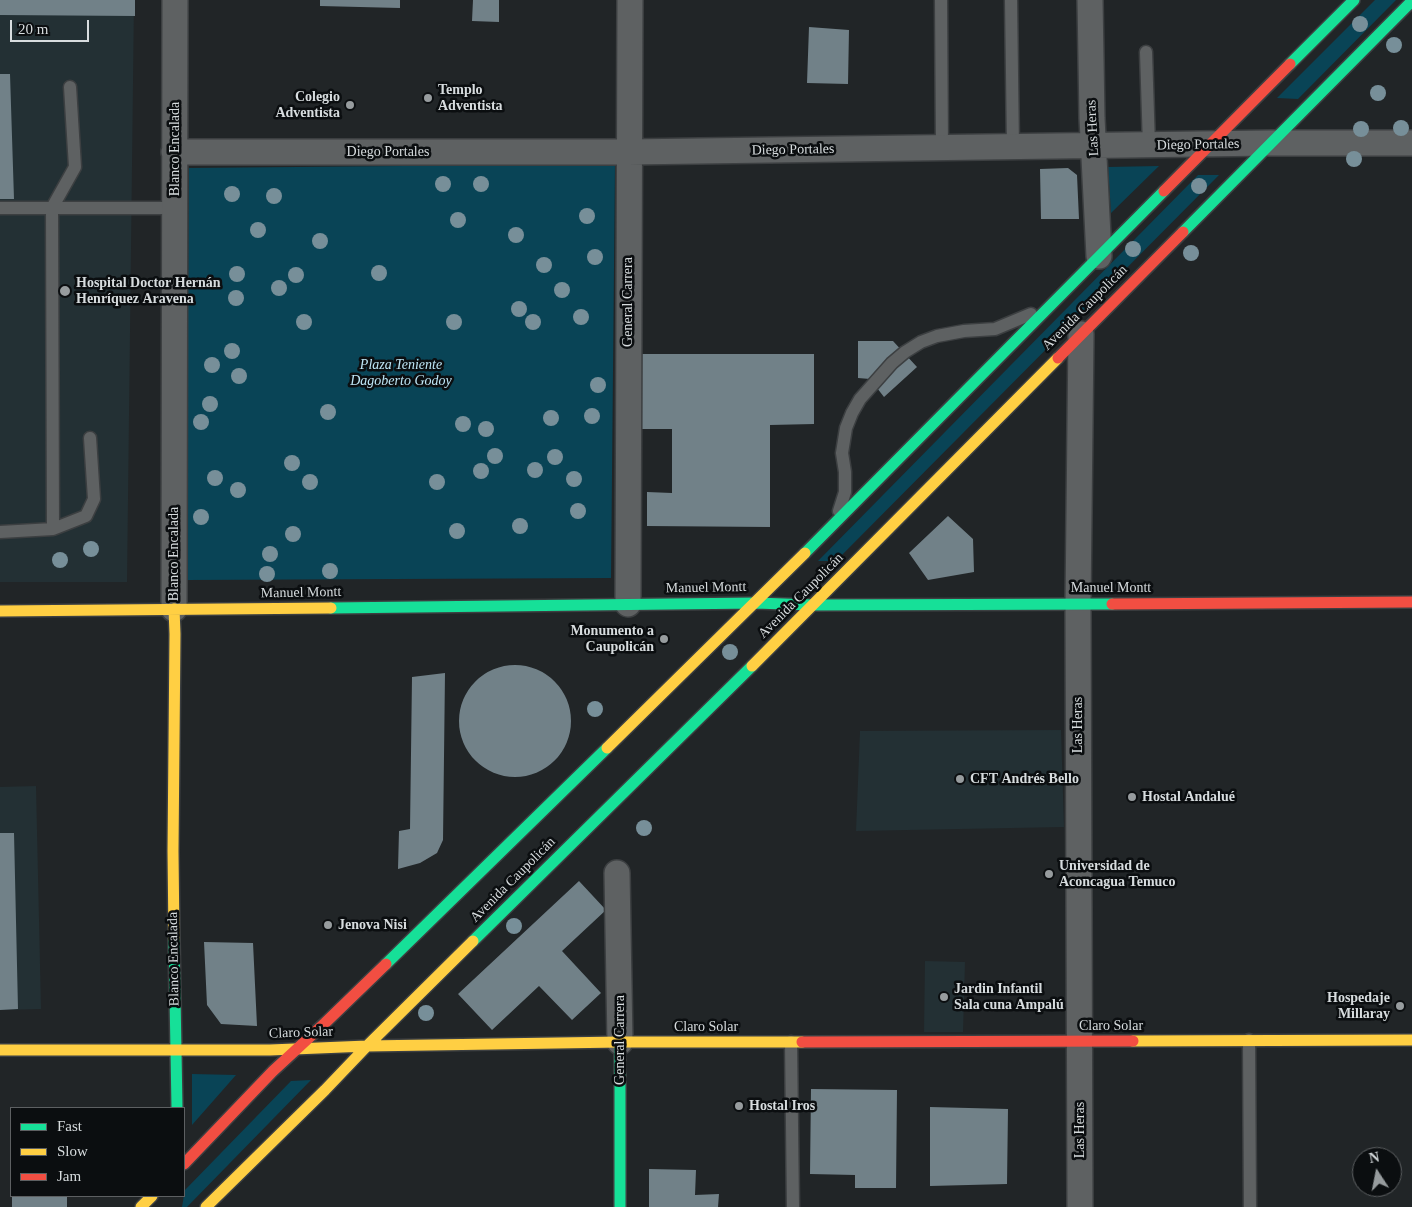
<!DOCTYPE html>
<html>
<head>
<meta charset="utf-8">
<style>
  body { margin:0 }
  #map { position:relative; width:1412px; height:1207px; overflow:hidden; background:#212527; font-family:"Times New Roman",serif }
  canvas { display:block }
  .legend { position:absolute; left:10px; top:1107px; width:175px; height:90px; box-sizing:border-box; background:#0b0e10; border:1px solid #5d6062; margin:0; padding:6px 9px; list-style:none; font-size:15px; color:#d7dcde }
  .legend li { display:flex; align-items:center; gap:10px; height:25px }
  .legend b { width:25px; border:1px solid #5d6062 }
  .north { position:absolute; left:1352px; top:1147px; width:50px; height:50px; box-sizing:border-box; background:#0b0e10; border:1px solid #5d6062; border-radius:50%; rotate:349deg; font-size:14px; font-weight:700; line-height:20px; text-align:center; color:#d7dcde }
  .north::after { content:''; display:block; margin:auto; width:18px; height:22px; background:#979c9e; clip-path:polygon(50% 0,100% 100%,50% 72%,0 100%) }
  .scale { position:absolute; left:10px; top:20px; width:79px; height:22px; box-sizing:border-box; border:2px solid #d7dcde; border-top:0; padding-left:6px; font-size:15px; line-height:18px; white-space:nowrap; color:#d7dcde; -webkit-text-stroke:4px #0b0e10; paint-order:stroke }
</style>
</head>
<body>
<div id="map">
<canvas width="1412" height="1207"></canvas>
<ul class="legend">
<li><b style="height:6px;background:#16e098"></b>Fast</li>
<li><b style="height:6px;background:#ffcf43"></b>Slow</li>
<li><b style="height:6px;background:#f24e42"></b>Jam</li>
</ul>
<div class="north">N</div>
<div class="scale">20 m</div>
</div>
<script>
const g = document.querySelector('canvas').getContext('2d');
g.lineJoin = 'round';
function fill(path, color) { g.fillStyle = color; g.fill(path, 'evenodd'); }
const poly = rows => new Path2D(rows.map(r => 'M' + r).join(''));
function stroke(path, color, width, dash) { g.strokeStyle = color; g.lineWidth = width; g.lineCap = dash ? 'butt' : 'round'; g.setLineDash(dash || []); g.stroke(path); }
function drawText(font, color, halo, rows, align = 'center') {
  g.font = font + ' "Times New Roman",serif'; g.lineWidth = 5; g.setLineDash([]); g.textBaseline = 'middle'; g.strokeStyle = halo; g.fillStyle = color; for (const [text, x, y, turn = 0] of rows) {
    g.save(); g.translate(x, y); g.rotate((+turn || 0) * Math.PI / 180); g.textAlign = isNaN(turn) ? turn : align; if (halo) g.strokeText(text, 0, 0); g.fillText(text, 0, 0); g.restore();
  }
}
const built = poly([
  [0,0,134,0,127,582,0,582],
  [1061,730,1064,827,856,831,860,731],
  [36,786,41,1009,0,1010,0,787],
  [925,961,965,962,963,1032,924,1032]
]);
const green = poly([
  [1375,0,1396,0,1298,99,1277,98],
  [615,164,611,578,186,580,189,168],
  [1159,166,1111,213,1108,167],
  [1198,175,1219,175,836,561,818,561],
  [192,1074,236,1075,192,1125],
  [311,1080,187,1207,182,1207,185,1190,291,1081]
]);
const building = poly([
  [0,0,135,0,135,16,0,15],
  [320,0,400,0,400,8,320,6],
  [473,0,499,0,499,22,472,21],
  [809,27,849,30,848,84,807,83],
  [0,74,10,74,14,199,0,199],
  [1068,168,1077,175,1079,219,1041,219,1040,169],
  [858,341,893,341,917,367,884,397,870,379,858,378],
  [639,354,814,354,814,424,770,425,770,527,647,526,647,492,672,493,672,429,639,429],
  [948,516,973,539,974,572,928,580,909,553],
  '459 721a56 56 0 1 1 112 0a56 56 0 1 1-112 0Z',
  [445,673,443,840,437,853,420,863,398,869,399,831,410,829,412,677],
  [0,833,14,833,18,1009,0,1010],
  [579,881,606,910,562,951,601,993,572,1020,539,986,492,1030,458,994],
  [204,942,253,943,257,1026,221,1024,207,1005],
  [811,1089,897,1090,896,1188,855,1188,855,1175,810,1174],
  [930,1107,1008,1109,1007,1184,930,1186],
  [649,1169,696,1170,695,1195,719,1194,718,1207,649,1207],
  [12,1196,67,1196,67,1207,12,1207]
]);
const lane = poly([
  [941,0,942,148],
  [1011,0,1013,147],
  [1146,52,1149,146],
  [0,208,175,208],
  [839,511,845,492,845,472,842,453,846,428,852,413,860,399,892,363,905,352,921,342,937,336,964,331,995,329,1031,314],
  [53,529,52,208,75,167,70,87],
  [0,532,53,529,86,516,94,499,90,438],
  [1249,1040,1250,1207],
  [791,1042,793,1207]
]);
const street = poly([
  [1090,0,1092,118,1099,256],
  [174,152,628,152,1269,143,1412,143],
  [628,604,630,0],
  [174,609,175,0],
  [617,873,620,1042],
  [1080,1207,1078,604,1081,334]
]);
const fast = poly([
  [1290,64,1354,0],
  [1183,232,1412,1],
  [805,553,1164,191],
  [813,605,1112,604],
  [331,608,756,603,813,605],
  [174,939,177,1108],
  [473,941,752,666],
  [386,964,607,748],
  [620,1042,620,1207]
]);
const slow = poly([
  [174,609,175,634,173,851,174,939],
  [0,611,331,608],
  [752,666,1058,358],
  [607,748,805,553],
  [1133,1041,1412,1040],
  [367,1046,620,1042,802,1042],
  [0,1050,270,1050,367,1046],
  [141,1207,152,1196],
  [206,1207,325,1090,367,1046,473,941]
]);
const jam = poly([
  [1164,191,1290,64],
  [1058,358,1183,232],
  [1112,604,1412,602],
  [802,1042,1133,1041],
  [184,1164,273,1071,325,1023,386,964]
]);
const trees = [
  [1360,24],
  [1394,45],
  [1378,93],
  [1401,128],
  [1361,129],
  [1354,159],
  [443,184],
  [481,184],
  [1199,186],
  [232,194],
  [274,196],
  [587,216],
  [458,220],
  [258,230],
  [516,235],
  [320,241],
  [1133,249],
  [1191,253],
  [595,257],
  [544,265],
  [379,273],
  [237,274],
  [296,275],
  [279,288],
  [562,290],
  [236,298],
  [519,309],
  [581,317],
  [304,322],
  [454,322],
  [533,322],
  [232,351],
  [212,365],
  [239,376],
  [598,385],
  [210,404],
  [328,412],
  [592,416],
  [551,418],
  [201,422],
  [463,424],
  [486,429],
  [495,456],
  [555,457],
  [292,463],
  [535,470],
  [481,471],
  [215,478],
  [574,479],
  [310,482],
  [437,482],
  [238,490],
  [578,511],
  [201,517],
  [520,526],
  [457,531],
  [293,534],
  [91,549],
  [270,554],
  [60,560],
  [330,571],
  [267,574],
  [730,652],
  [595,709],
  [644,828],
  [514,926],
  [426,1013]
];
const markers = [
  [428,98,5,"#979c9e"],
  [350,105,5,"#979c9e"],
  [65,291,6,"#979c9e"],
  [664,639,5,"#979c9e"],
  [960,779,5,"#979c9e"],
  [1132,797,5,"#979c9e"],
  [1049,874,5,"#979c9e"],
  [328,925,5,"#979c9e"],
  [944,997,5,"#979c9e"],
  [1400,1006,5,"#979c9e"],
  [739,1106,5,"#979c9e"]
];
const poiNames = [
  ["Templo",438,90],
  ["Adventista",438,106],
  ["Colegio",340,97,"right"],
  ["Adventista",340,113,"right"],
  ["Hospital Doctor Hernán",76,283],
  ["Henríquez Aravena",76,299],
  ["Monumento a",654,631,"right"],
  ["Caupolicán",654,647,"right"],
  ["CFT Andrés Bello",970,779],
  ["Hostal Andalué",1142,797],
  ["Universidad de",1059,866],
  ["Aconcagua Temuco",1059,882],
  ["Jenova Nisi",338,925],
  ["Jardin Infantil",954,989],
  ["Sala cuna Ampalú",954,1005],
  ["Hospedaje",1390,998,"right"],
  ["Millaray",1390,1014,"right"],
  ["Hostal Iros",749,1106]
];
const streetNames = [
  ["Las Heras",1093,128,-93],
  ["Diego Portales",1198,145,-1],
  ["Blanco Encalada",175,149,-90],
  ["Diego Portales",793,150,-1],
  ["Diego Portales",388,152],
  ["General Carrera",628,302,-90],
  ["Avenida Caupolicán",1085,308,-45],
  ["Blanco Encalada",174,554,-90],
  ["Manuel Montt",706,588,-1],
  ["Manuel Montt",1111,588],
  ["Manuel Montt",301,593,-1],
  ["Avenida Caupolicán",801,596,-45],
  ["Las Heras",1078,725,-90],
  ["Avenida Caupolicán",513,880,-45],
  ["Blanco Encalada",174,959,-91],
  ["Claro Solar",1111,1026],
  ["Claro Solar",706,1027],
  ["Claro Solar",301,1033,-2],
  ["General Carrera",620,1040,-90],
  ["Las Heras",1080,1130,-90]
];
const parkNames = [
  ["Plaza Teniente",401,365],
  ["Dagoberto Godoy",401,381]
];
fill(built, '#233034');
fill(green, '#094456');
fill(building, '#718188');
stroke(lane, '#3c3f41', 15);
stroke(street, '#3c3f41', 28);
stroke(fast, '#3c3f41', 14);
stroke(slow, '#3c3f41', 14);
stroke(jam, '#3c3f41', 14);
stroke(lane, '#5e6162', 12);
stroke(street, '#5e6162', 25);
stroke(fast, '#16e098', 11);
stroke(slow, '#ffcf43', 11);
stroke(jam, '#f24e42', 11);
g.fillStyle = '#778f99';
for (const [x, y] of trees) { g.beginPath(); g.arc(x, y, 8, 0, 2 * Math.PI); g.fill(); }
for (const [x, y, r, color] of markers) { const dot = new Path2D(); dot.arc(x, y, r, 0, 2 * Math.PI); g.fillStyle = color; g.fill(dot); stroke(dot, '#0b0e10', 2); }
drawText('bold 14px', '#d7dcde', '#0b0e10', poiNames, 'left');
drawText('14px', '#d7dcde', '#0b0e10', streetNames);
drawText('italic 14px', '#bee6f6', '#0b0e10', parkNames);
</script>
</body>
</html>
